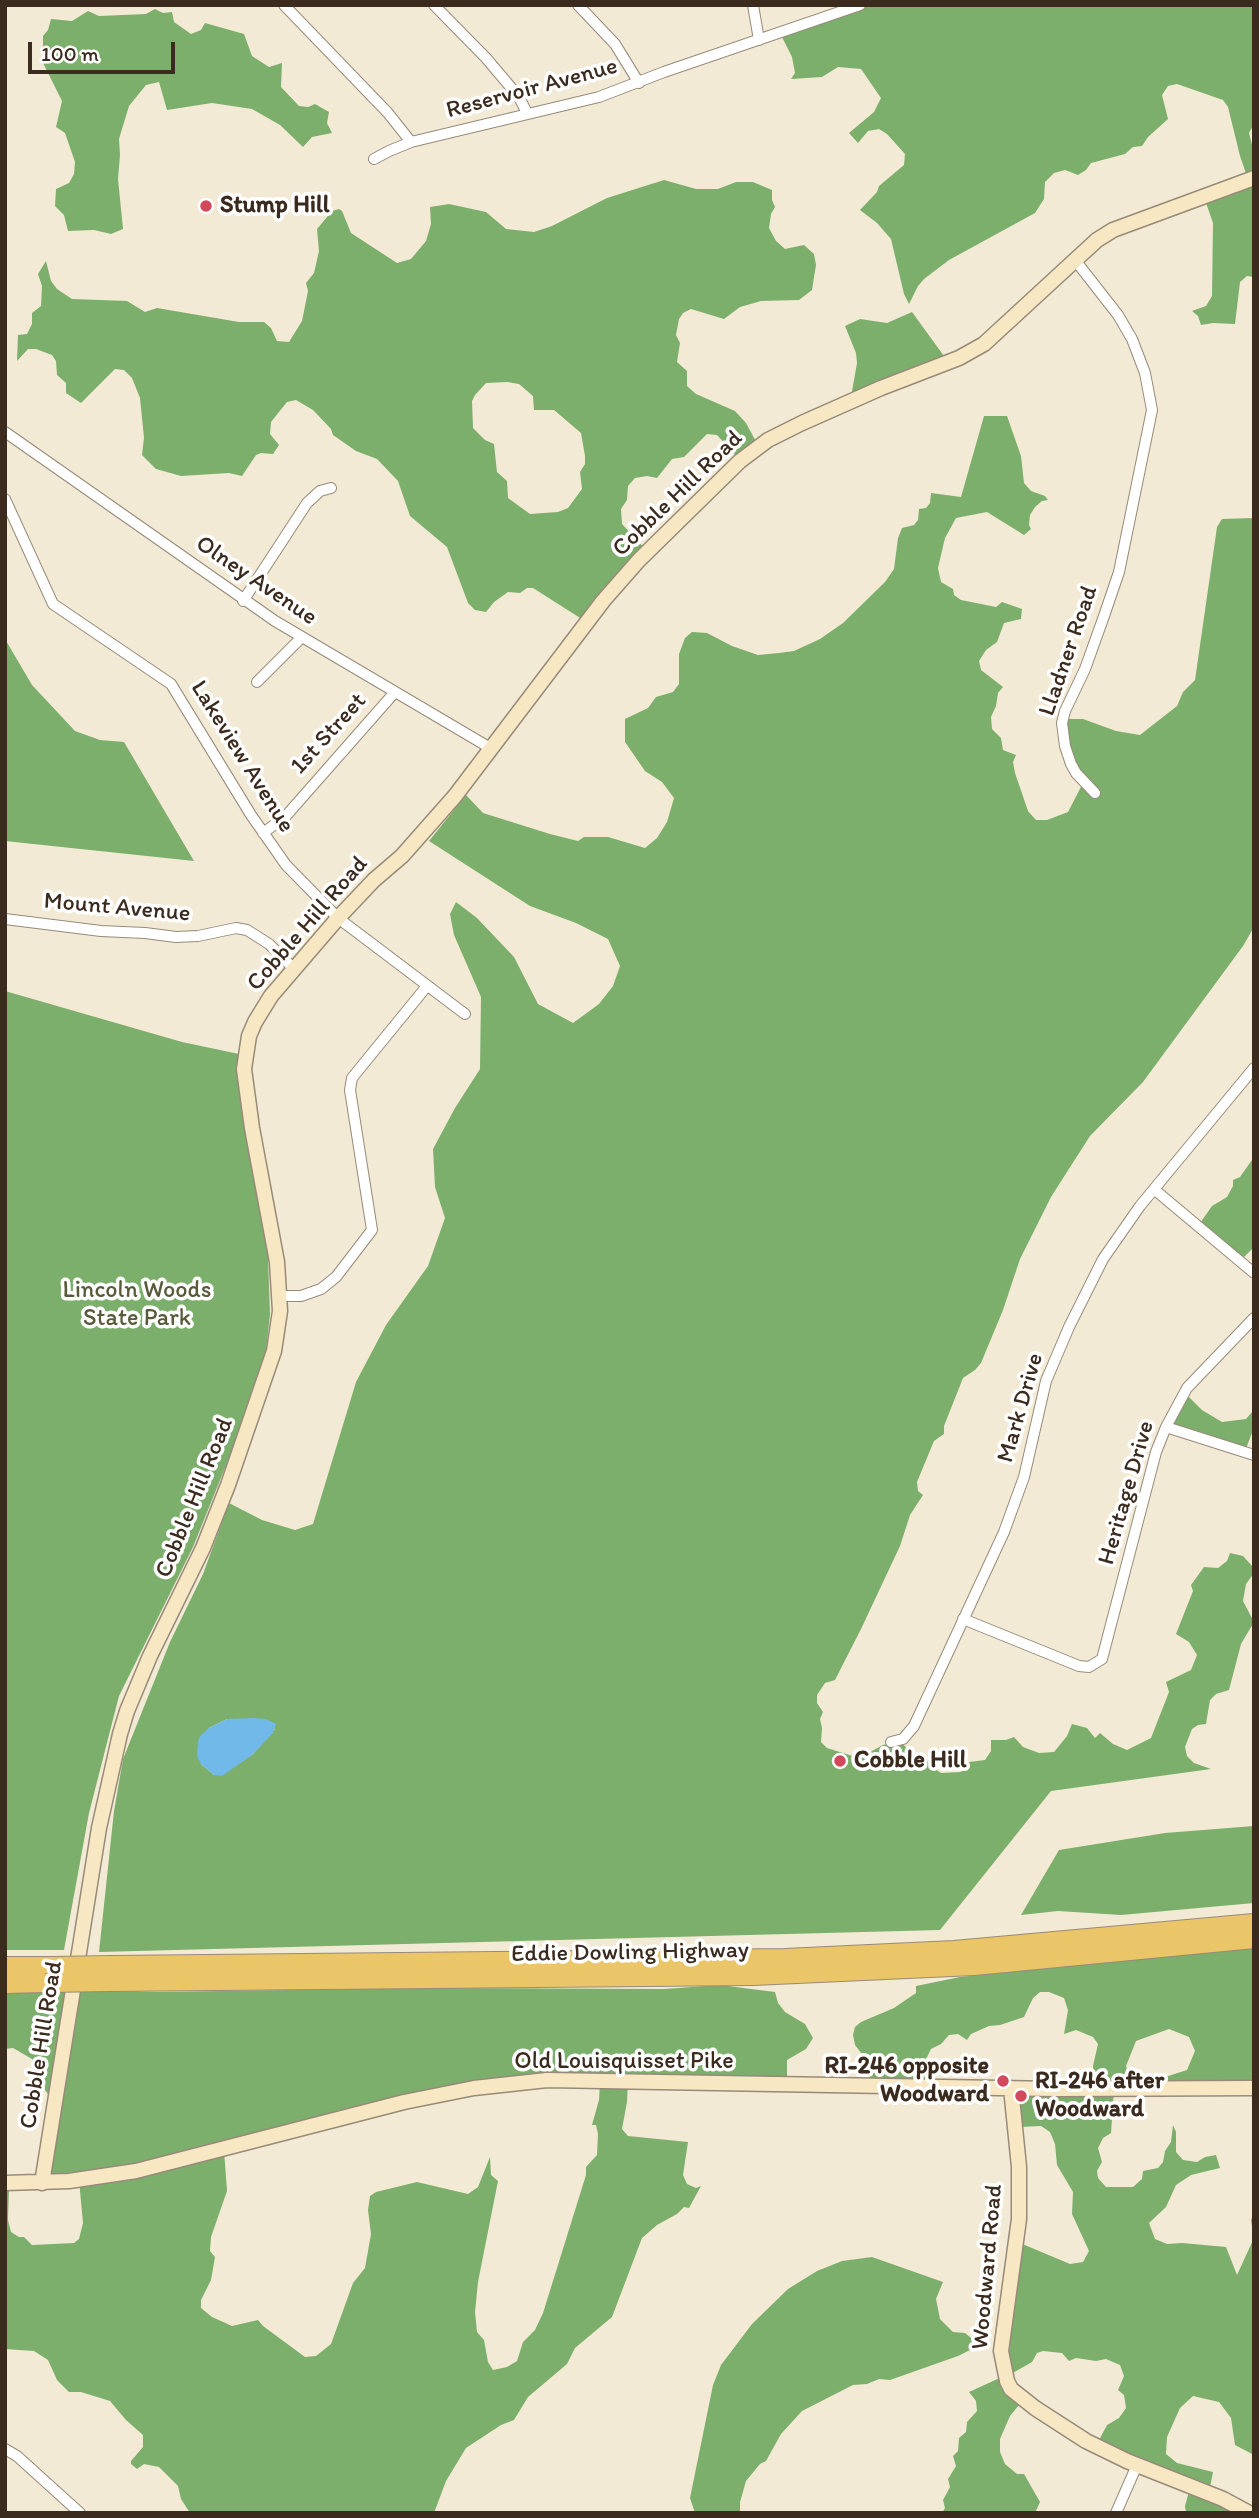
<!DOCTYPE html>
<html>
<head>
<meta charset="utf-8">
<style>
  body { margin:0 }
  #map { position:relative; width:1259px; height:2518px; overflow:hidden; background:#f3ead5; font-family:Itim,sans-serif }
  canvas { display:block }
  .frame { position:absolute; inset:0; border:7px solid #3b2a1e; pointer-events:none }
  .scale { position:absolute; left:28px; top:42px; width:147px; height:32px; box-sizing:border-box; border:4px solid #3b2a1e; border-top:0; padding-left:9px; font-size:21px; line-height:24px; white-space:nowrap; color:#3b2a1e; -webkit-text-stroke:5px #fff; paint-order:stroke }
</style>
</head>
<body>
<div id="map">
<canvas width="1259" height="2518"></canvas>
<div class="frame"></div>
<div class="scale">100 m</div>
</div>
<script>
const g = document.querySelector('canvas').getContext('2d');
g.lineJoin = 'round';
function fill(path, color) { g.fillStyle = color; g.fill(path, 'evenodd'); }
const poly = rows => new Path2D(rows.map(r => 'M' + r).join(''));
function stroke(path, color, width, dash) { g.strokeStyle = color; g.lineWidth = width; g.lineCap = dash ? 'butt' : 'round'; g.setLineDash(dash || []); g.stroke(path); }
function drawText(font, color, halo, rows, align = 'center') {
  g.font = font + ' Itim,sans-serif'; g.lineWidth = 7; g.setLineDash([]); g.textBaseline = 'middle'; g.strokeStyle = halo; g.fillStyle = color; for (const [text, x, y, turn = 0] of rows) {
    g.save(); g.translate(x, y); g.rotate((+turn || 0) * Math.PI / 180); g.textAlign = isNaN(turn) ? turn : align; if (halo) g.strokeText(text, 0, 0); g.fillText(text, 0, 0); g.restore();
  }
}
const forest = poly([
  [850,5,1254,5,1254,124,1249,133,1254,152,1254,277,1247,276,1240,282,1235,324,1213,323,1201,325,1198,316,1192,311,1206,306,1212,296,1213,223,1205,200,1249,182,1240,156,1228,107,1223,100,1177,84,1168,86,1162,95,1168,119,1148,137,1142,146,1133,147,1125,154,1091,163,1086,170,1078,175,1065,170,1054,173,1045,182,1044,199,1035,213,949,260,924,279,918,286,909,304,904,294,891,239,877,223,860,210,877,192,879,186,904,165,905,154,887,134,879,129,868,131,858,143,849,133,874,112,881,98,861,69,838,67,822,77,791,79,795,73,792,57,780,33],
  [155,9,163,13,172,12,174,22,191,34,201,30,205,23,244,34,252,56,269,67,282,63,281,87,299,106,308,107,315,104,329,112,327,123,332,133,312,137,303,147,280,125,252,109,212,103,167,110,159,82,146,85,129,106,119,139,120,155,118,179,123,229,111,234,94,230,68,231,64,215,55,206,56,189,69,183,74,174,75,162,65,133,56,127,62,101,43,63,43,36,48,30,51,19,72,21,88,11,99,16,146,14],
  [664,180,696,189,718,189,736,182,753,182,772,190,772,200,775,207,771,214,769,228,776,241,785,249,804,245,814,254,816,265,812,290,799,300,761,301,740,307,724,319,691,309,683,313,679,319,676,335,680,343,677,362,687,371,687,386,696,394,735,411,746,423,760,449,742,462,717,435,707,434,684,457,672,459,657,478,647,476,635,478,628,486,627,500,621,509,622,524,648,552,588,623,533,588,527,588,520,593,508,592,494,602,486,612,475,610,468,603,447,547,410,516,398,481,377,459,356,451,333,435,331,429,313,410,296,400,287,402,271,422,270,434,279,445,273,454,261,453,256,455,242,476,229,473,181,476,156,469,142,455,144,438,140,398,132,378,124,370,115,369,81,403,66,393,66,383,57,375,56,361,52,355,36,349,28,349,17,361,18,335,27,334,32,324,32,313,41,306,42,286,38,274,46,261,51,281,57,289,72,299,127,301,145,312,157,308,239,322,264,322,271,328,277,341,289,342,302,321,308,291,306,283,314,273,319,251,317,229,332,211,339,209,342,211,351,233,397,263,411,259,426,241,431,224,430,207,449,204,486,212,506,229,534,232,552,226,607,198],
  [507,382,519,384,533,396,534,410,554,410,581,433,585,456,585,464,580,472,582,489,568,508,558,512,530,514,508,498,507,481,497,472,494,444,485,440,473,428,472,401,475,395,486,383],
  [912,312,949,363,851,397,857,363,856,353,845,326,860,319,887,323],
  [984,416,1007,416,1021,456,1024,483,1031,491,1045,496,1048,500,1042,501,1035,507,1030,515,1029,525,1031,529,1024,535,987,512,956,518,945,538,938,568,941,582,953,589,954,595,961,600,996,607,1002,602,1022,609,1021,619,1004,623,997,642,986,650,979,661,981,670,1003,687,998,693,996,706,991,717,992,729,1001,738,1003,750,1016,755,1013,762,1015,773,1028,811,1036,820,1047,820,1068,812,1083,783,1073,769,1065,719,1083,719,1116,731,1140,735,1177,706,1183,692,1195,680,1217,527,1222,519,1254,518,1254,927,1243,946,1143,1082,1090,1136,1051,1197,1020,1259,1003,1310,981,1363,975,1370,963,1378,944,1426,944,1434,934,1441,917,1482,918,1491,923,1495,910,1515,900,1546,861,1629,835,1680,825,1683,817,1695,817,1703,823,1712,820,1719,822,1728,821,1742,827,1748,859,1758,883,1745,900,1741,915,1757,929,1759,932,1767,941,1773,961,1772,969,1762,985,1760,991,1751,991,1740,1006,1740,1014,1737,1023,1747,1039,1753,1054,1752,1067,1736,1072,1724,1087,1728,1095,1738,1100,1733,1113,1744,1127,1750,1151,1738,1169,1692,1166,1682,1191,1670,1197,1655,1189,1642,1176,1634,1193,1591,1191,1585,1204,1567,1218,1568,1227,1561,1230,1553,1243,1556,1254,1568,1254,1573,1246,1584,1243,1601,1254,1622,1241,1644,1229,1690,1216,1694,1210,1700,1206,1724,1198,1725,1192,1729,1185,1747,1187,1756,1194,1763,1211,1769,1051,1791,940,1930,99,1952,114,1811,123,1759,170,1642,203,1574,229,1503,262,1520,295,1530,313,1524,356,1382,386,1325,428,1266,445,1218,435,1187,433,1149,455,1108,480,1069,481,997,454,935,450,914,456,902,477,918,514,957,538,1004,573,1023,599,1004,613,986,620,966,608,939,576,923,530,906,429,841,466,795,483,813,550,834,578,841,584,837,608,837,645,848,657,838,667,822,674,798,662,782,645,771,625,742,625,719,648,708,656,697,673,692,679,684,679,654,685,638,692,632,707,633,732,646,758,655,779,653,794,651,820,639,843,623,885,582,894,569,898,538,902,528,914,525,918,520,919,509,926,508,930,503,931,493,961,497],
  [227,1719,275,1729,252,1755,214,1775,201,1764,209,1728],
  [5,639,32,685,75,731,100,740,124,742,194,861,5,841],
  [5,991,182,1042,239,1054,238,1070,268,1257,270,1314,266,1351,233,1448,193,1547,119,1696,89,1813,64,1950,5,1950],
  [1254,1157,1254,1247,1241,1260,1198,1226,1212,1206,1227,1197,1233,1186,1233,1180,1240,1177],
  [1187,1395,1202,1410,1222,1422,1246,1419,1252,1412,1254,1406,1254,1428,1245,1451,1172,1427,1179,1406],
  [1254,1826,1254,1903,1121,1915,1058,1911,1021,1915,1059,1850,1165,1833],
  [1254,1948,1254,2093,1159,2089,1162,2078,1187,2070,1195,2051,1189,2037,1169,2029,1136,2041,1126,2066,1132,2089,1114,2090,1111,2133,1103,2138,1098,2148,1102,2162,1097,2171,1098,2178,1106,2187,1133,2187,1142,2179,1143,2171,1158,2168,1163,2162,1165,2151,1171,2142,1173,2125,1176,2132,1176,2152,1183,2160,1197,2162,1205,2157,1216,2155,1220,2168,1191,2175,1176,2185,1166,2207,1149,2223,1155,2239,1167,2244,1182,2243,1226,2247,1237,2275,1254,2238,1251,2220,1254,2213,1254,2455,1235,2445,1231,2418,1219,2402,1193,2396,1180,2408,1167,2437,1166,2454,1177,2463,1213,2472,1210,2487,1252,2513,1186,2513,1185,2506,1190,2488,1097,2444,1107,2425,1119,2418,1126,2408,1124,2395,1118,2390,1124,2376,1120,2365,1106,2359,1096,2361,1076,2358,1069,2361,1062,2353,1043,2351,1037,2353,1032,2362,1011,2374,1024,2399,1010,2416,1000,2439,1000,2452,1005,2464,1017,2474,1024,2474,1040,2502,1035,2513,942,2513,945,2508,943,2500,950,2487,948,2479,956,2466,953,2456,958,2451,959,2438,966,2432,967,2422,977,2411,976,2401,969,2392,1004,2376,1003,2361,1020,2243,1070,2264,1083,2262,1089,2251,1072,2214,1073,2192,1057,2165,1055,2144,1050,2132,1041,2126,1019,2127,1011,2091,1094,2088,1093,2066,1098,2044,1093,2037,1076,2030,1064,2034,1068,2010,1064,1998,1049,1992,1040,1992,1033,1998,1024,2017,1000,2025,989,2026,971,2034,967,2040,958,2034,949,2035,941,2044,931,2049,926,2059,927,2085,869,2084,868,2062,855,2045,853,2035,855,2027,861,2022,894,2008,916,1993,916,1986,960,1977],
  [5,1983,77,1990,158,1992,418,1988,664,1989,720,1985,775,1992,778,2003,785,2012,805,2024,813,2038,806,2049,787,2060,787,2084,628,2082,627,2102,622,2129,628,2136,688,2142,683,2175,687,2184,696,2188,701,2186,689,2208,684,2207,677,2214,657,2225,642,2238,612,2317,575,2348,567,2364,528,2397,514,2420,501,2425,466,2448,446,2481,434,2513,190,2513,181,2499,178,2486,159,2467,144,2464,137,2469,131,2464,131,2461,143,2447,143,2435,126,2420,110,2401,81,2392,69,2392,57,2380,48,2360,34,2351,5,2349,5,2188,9,2188,8,2220,11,2232,19,2237,24,2237,32,2245,74,2243,79,2239,83,2223,79,2180,47,2173,54,2102,33,2074,32,2059,13,2048,5,2049],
  [600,2083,599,2100,592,2125,596,2125,598,2134,597,2155,586,2167,586,2175,543,2313,535,2330,523,2342,517,2361,507,2367,493,2370,488,2362,484,2340,477,2332,475,2312,478,2282,498,2181,491,2175,490,2157,478,2187,468,2194,417,2182,376,2192,370,2196,368,2210,371,2234,365,2268,353,2283,331,2344,316,2356,305,2357,263,2326,258,2320,232,2326,212,2317,201,2308,201,2300,211,2280,215,2257,210,2251,211,2237,227,2191,224,2150,493,2085],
  [872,2257,943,2282,936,2299,940,2319,953,2332,965,2333,980,2345,958,2356,890,2380,879,2379,867,2384,853,2385,802,2411,781,2434,766,2461,760,2464,746,2481,740,2502,740,2513,695,2513,690,2498,713,2385,721,2365,752,2324,788,2289,817,2271,842,2261]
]);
const water = poly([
  [254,1718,266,1719,276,1724,273,1733,252,1755,222,1776,214,1775,201,1764,197,1756,198,1742,200,1736,209,1728,227,1719]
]);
const street = poly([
  [284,5,388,113,411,142],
  [434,5,486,58,519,97,527,113],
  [578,5,615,44,639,83],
  [753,5,759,40],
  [374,159,389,151,411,142,599,97,664,72,860,5],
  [1075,260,1118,315,1132,339,1145,373,1152,410,1119,572,1104,616,1085,669,1065,711,1062,723,1065,746,1071,764,1076,773,1095,793],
  [5,432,275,621,492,749],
  [5,499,53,604,171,684,251,815,286,865,338,918,465,1014],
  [243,601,307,503,320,491,331,488],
  [257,682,301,638],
  [263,833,285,817,395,692],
  [5,919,101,931,145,933,176,937,198,936,236,928,247,930,269,944,294,969],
  [1155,1190,1254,1273],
  [279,1296,301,1296,321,1289,336,1277,372,1230,350,1090,352,1078,427,986],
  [1166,1427,1254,1455],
  [963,1619,1079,1666,1089,1667,1102,1659,1156,1452,1166,1427,1187,1388,1254,1318],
  [891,1742,903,1739,914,1726,1004,1532,1024,1477,1046,1381,1069,1327,1103,1259,1140,1206,1254,1068],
  [5,2449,17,2456,80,2513],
  [1116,2513,1137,2465]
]);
const secondary = poly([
  [1011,2088,1019,2167,1019,2219,1001,2351,1007,2381,1011,2389,1035,2408,1086,2441,1127,2461,1223,2499,1249,2513],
  [5,2183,69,2181,136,2171,404,2102,474,2088,547,2080,1056,2089,1254,2088],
  [42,2183,99,1828,120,1734,127,1711,150,1656,203,1548,228,1485,274,1351,280,1311,277,1262,252,1128,244,1069,249,1036,255,1022,271,996,338,918,374,880,402,856,455,796,603,601,639,560,740,461,768,440,802,423,881,388,959,358,984,344,1097,240,1113,230,1254,178]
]);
const highway = poly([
  [111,1965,785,1958,954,1950,1254,1923],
  [5,1966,51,1966],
  [109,1982,753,1976,974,1966,1254,1939],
  [5,1984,45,1983]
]);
const highwayBridge = poly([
  [51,1966,111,1965],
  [45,1983,109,1982]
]);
const markers = [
  [206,206,7,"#d1495b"],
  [840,1761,7,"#d1495b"],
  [1003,2081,7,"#d1495b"],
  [1021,2096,7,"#d1495b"]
];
const streetNames = [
  ["Reservoir Avenue",532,89,-15],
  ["Cobble Hill Road",678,494,-44],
  ["Olney Avenue",256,581,34],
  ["Lladner Road",1069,651,-71],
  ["1st Street",329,734,-48],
  ["Lakeview Avenue",242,757,58],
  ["Mount Avenue",117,908,5],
  ["Cobble Hill Road",308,924,-49],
  ["Mark Drive",1021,1408,-74],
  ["Heritage Drive",1127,1493,-74],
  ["Cobble Hill Road",195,1498,-68],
  ["Eddie Dowling Highway",630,1953,-1],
  ["Cobble Hill Road",42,2045,-81],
  ["Old Louisquisset Pike",624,2062],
  ["Woodward Road",988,2267,-85]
];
const poiNames = [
  ["Stump Hill",220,206],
  ["Cobble Hill",854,1761],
  ["RI-246 opposite",989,2067,"right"],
  ["Woodward",989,2095,"right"],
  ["RI-246 after",1035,2082],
  ["Woodward",1035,2110]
];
const parkNames = [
  ["Lincoln Woods",137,1291],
  ["State Park",137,1319]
];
fill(forest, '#7baf6b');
fill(water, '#71b9e8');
stroke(street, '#978a7a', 12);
stroke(secondary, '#978a7a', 17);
stroke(highway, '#978a7a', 20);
stroke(street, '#fff', 10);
stroke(secondary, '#f7e8c3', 14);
stroke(highway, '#ebc669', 18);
stroke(highwayBridge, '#978a7a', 20, []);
stroke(highwayBridge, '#ebc669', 18);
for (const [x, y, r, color] of markers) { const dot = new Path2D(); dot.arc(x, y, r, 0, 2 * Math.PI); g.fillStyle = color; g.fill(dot); stroke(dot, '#fff', 2.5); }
drawText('24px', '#3b2a1e', '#fff', streetNames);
drawText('bold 24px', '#3b2a1e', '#fff', poiNames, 'left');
drawText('24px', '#585a3a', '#fff', parkNames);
</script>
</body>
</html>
